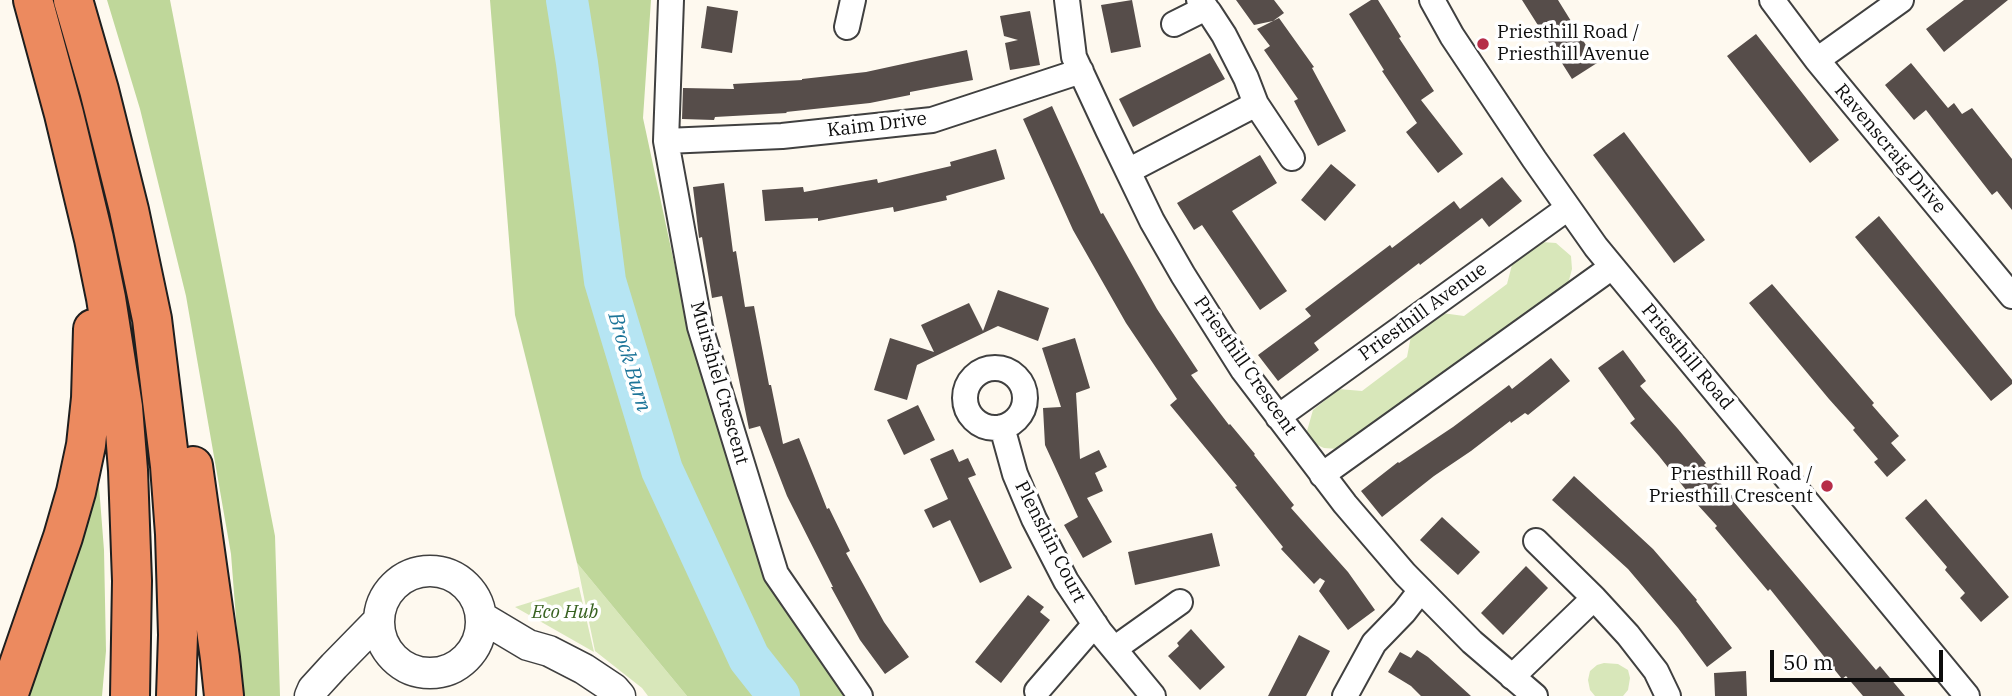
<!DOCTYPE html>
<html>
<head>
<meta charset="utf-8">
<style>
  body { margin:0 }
  #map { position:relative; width:2012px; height:696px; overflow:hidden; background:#fef9ef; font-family:"IBM Plex Serif",serif }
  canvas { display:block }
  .scale { position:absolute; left:1770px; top:650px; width:173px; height:32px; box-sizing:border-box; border:4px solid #0d0d0d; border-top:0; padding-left:9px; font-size:21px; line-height:24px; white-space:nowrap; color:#0d0d0d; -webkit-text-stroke:5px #fff; paint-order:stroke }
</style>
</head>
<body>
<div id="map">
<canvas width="2012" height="696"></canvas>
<div class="scale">50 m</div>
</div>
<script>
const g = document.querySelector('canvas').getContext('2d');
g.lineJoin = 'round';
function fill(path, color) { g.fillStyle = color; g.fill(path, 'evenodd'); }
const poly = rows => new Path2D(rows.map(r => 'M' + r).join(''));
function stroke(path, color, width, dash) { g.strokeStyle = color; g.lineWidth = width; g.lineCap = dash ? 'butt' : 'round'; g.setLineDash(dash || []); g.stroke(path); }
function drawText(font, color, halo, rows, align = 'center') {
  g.font = font + ' "IBM Plex Serif",serif'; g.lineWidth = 7; g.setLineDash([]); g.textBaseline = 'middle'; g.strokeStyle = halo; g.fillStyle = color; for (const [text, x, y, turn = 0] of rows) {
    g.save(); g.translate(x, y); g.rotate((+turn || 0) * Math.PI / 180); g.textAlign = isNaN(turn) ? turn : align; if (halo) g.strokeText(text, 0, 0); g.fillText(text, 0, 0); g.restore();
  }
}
const green = poly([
  [1542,242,1556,243,1571,256,1572,269,1568,284,1338,449,1324,448,1315,444,1307,431,1313,410,1339,389,1362,391,1407,357,1411,336,1442,313,1464,316,1507,284,1513,261,1535,244],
  [577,563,687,696,648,696,642,688,595,651],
  [579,587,594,652,515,607],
  [1604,663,1618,664,1628,670,1630,678,1628,690,1623,696,1595,696,1590,690,1588,680,1590,671,1597,665]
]);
const forest = poly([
  [107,0,170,0,275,536,280,696,242,696,231,554,186,296,140,109],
  [490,0,651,0,643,118,687,323,779,558,873,696,687,696,577,563,515,315],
  [97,461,104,550,106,651,102,696,24,696]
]);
const river = poly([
  [567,0,577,63,605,281,662,470,749,658,779,696]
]);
const building = poly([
  [1132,0,1141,47,1111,53,1101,5],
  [1236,0,1274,0,1284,13,1273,21,1254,25],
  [1371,0,1378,0,1401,37,1399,38,1434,91,1421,100,1463,154,1438,173,1406,132,1417,123,1382,71,1384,70,1349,14],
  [1522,0,1558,0,1597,63,1572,79],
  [1964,0,2008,0,1944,52,1926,29],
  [707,6,738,11,732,53,701,48],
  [1030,11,1040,65,1010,70,1005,43,1018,40,1004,36,1000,16],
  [1279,18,1314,67,1312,68,1346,131,1318,146,1294,101,1298,99,1264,50,1270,46,1257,29],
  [1756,34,1839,140,1810,163,1727,56],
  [967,50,973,80,910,92,910,95,870,103,786,112,787,113,715,117,714,120,682,119,683,88,734,89,733,84,802,80,802,79,866,72],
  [1210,53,1225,79,1133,127,1119,99],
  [1911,63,1948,108,1954,103,1962,114,1972,108,2012,159,2012,210,1997,191,1992,195,1926,110,1914,120,1885,85],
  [1052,106,1101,214,1103,213,1157,309,1198,371,1191,375,1229,425,1230,424,1255,454,1254,455,1294,505,1291,508,1348,572,1375,610,1348,630,1319,591,1325,581,1320,578,1314,584,1281,549,1283,547,1235,487,1237,486,1170,405,1177,399,1126,323,1073,230,1023,119],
  [1624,132,1705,240,1674,263,1593,155],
  [996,149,1005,179,946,196,947,200,894,212,893,207,818,221,818,218,765,221,762,190,803,187,804,192,877,179,878,183,951,166,950,162],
  [1260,155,1277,183,1232,211,1287,291,1260,310,1202,225,1194,230,1177,203],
  [1331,164,1356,185,1325,221,1301,200],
  [1502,177,1522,201,1489,227,1482,218,1420,265,1419,263,1314,343,1319,350,1278,381,1258,355,1311,316,1305,309,1390,245,1392,248,1454,201,1460,209],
  [724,183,733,252,736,251,745,307,754,306,769,385,771,385,783,444,799,438,827,509,829,508,850,551,846,553,884,622,909,657,885,674,860,640,831,587,833,587,787,496,760,426,749,429,722,296,712,298,702,237,699,238,693,187],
  [1879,216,2012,380,2012,384,1991,401,1855,237],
  [1772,284,1874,403,1872,405,1899,436,1891,443,1906,460,1887,477,1874,462,1878,459,1853,430,1855,428,1829,399,1749,303],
  [998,290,1049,308,1038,341,998,326,917,365,907,400,874,390,890,338,934,352,921,325,969,303,983,331],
  [1075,338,1090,388,1076,393,1080,459,1099,450,1107,467,1095,473,1103,491,1087,498,1112,542,1083,558,1064,525,1078,517,1045,445,1043,408,1061,407,1042,348],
  [1623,350,1646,381,1640,386,1678,429,1706,463,1704,465,1735,499,1733,501,1876,670,1880,666,1905,696,1863,696,1846,676,1842,679,1770,589,1768,591,1715,528,1717,526,1685,491,1686,490,1659,456,1630,423,1635,419,1598,368],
  [1551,358,1570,381,1528,415,1525,413,1511,423,1510,421,1471,451,1434,476,1382,517,1361,491,1398,462,1399,463,1453,427,1509,385,1512,389],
  [918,405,935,440,904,455,887,420],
  [953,449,959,462,968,458,976,475,968,478,1012,568,980,583,950,520,933,528,924,510,948,499,930,459],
  [1574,476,1653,549,1697,600,1696,601,1732,648,1707,667,1678,628,1628,569,1552,500],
  [1926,499,2009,597,1981,622,1960,598,1965,593,1945,570,1947,567,1905,518],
  [1442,517,1480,552,1458,575,1420,540],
  [1212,533,1220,566,1135,585,1128,552],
  [1526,566,1548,588,1503,635,1481,613],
  [1028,595,1044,607,1040,612,1050,620,1001,683,975,662],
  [1191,629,1225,667,1200,690,1168,656,1179,646,1177,643],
  [1299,635,1330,651,1306,696,1268,696],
  [1417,650,1428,657,1471,696,1421,696,1411,686,1388,672,1400,652,1411,658],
  [1746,671,1747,696,1715,696,1714,673]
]);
const minor = poly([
  [671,0,666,141,700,327,776,574,860,696],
  [1067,0,1074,57,1108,130,1152,221,1183,275,1243,370,1345,504,1405,574,1472,642,1535,696],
  [1199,0,1209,12,1224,35,1246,78,1256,104,1292,158],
  [1432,0,1452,36,1534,159,1596,247,1967,696],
  [1772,0,1817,60,2012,296],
  [1174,24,1206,8],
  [847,27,853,0],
  [1817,60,1901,0],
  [666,141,782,136,932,120,1081,71],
  [1128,171,1256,104],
  '965 398a30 30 0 1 1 60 0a30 30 0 1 1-60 0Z',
  [1278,417,1568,208],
  [1002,427,1015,474,1034,519,1066,581,1100,632,1153,696],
  [1322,475,1612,267],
  [1536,541,1594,598,1628,635,1656,671,1668,696],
  [1114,649,1180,602],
  [1512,677,1594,598],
  [1037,691,1095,624],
  [1345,696,1374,643,1404,612,1421,590]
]);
const tertiary = poly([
  '379 622a51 51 0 1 1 102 0a51 51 0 1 1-102 0Z',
  [481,617,528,645,549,651,584,669,614,689,620,696],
  [310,696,313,689,334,666,379,620]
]);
const motorway = poly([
  [33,0,64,114,94,239,106,298,123,407,128,470,132,581,130,696],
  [73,0,99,90,129,210,152,319,170,466,175,534,178,635,176,696],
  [193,466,220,658,224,696],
  [8,696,63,537,76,492,86,445,91,398,93,329]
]);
const markers = [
  [1483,44,7,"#b62d48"],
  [1827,486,7,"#b62d48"]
];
const poiNames = [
  ["Priesthill Road /",1497,33],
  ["Priesthill Avenue",1497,55],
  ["Priesthill Road /",1813,475,"right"],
  ["Priesthill Crescent",1813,497,"right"]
];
const streetNames = [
  ["Kaim Drive",877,125,-7],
  ["Ravenscraig Drive",1890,149,50],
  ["Priesthill Avenue",1423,312,-36],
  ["Priesthill Road",1687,357,50],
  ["Priesthill Crescent",1245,366,55],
  ["Muirshiel Crescent",719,383,74],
  ["Plenshin Court",1050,542,63]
];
const parkNames = [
  ["Eco Hub",565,613]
];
const waterNames = [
  ["Brock Burn",629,362,73]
];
fill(green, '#d8e7ba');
fill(forest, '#bfd79a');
stroke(river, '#b6e5f3', 42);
fill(building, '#564d4a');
stroke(minor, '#404040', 28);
stroke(tertiary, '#404040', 33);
stroke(motorway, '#1e1e1e', 42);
stroke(minor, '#fff', 24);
stroke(tertiary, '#fff', 30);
stroke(motorway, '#ec8a5f', 38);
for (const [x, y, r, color] of markers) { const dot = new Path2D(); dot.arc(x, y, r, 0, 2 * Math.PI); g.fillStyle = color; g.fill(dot); stroke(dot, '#fff', 2.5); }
drawText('19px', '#0d0d0d', '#fff', poiNames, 'left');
drawText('19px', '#0d0d0d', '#fff', streetNames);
drawText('italic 19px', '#386221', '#fff', parkNames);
drawText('italic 21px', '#1d7599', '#fff', waterNames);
</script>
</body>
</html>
